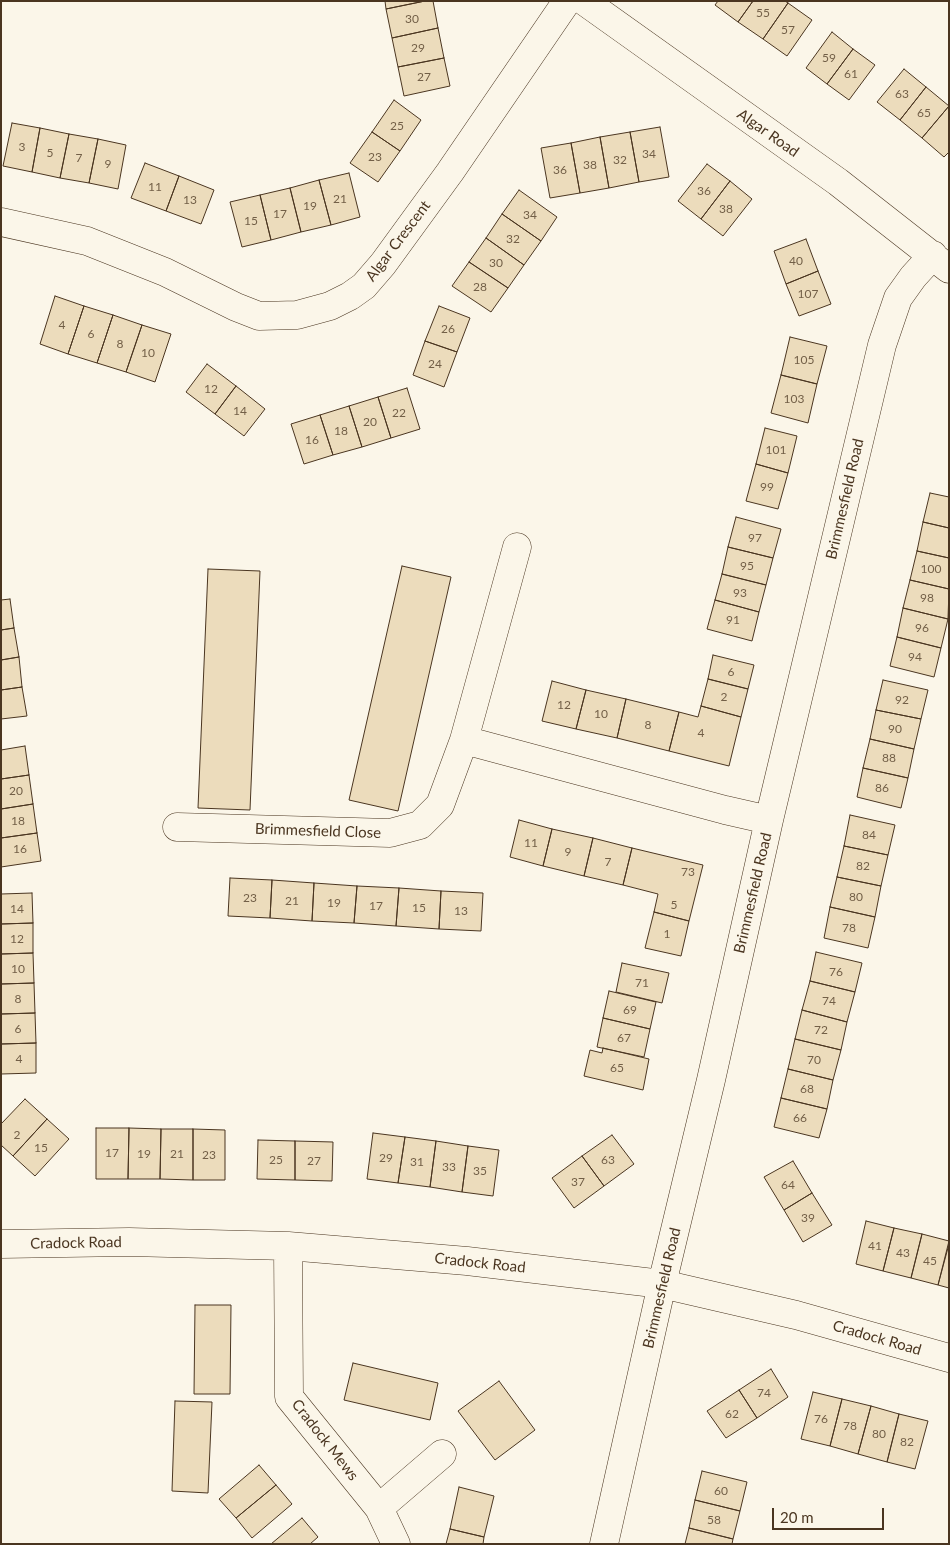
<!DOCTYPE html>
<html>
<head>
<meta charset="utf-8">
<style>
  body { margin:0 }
  #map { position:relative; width:950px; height:1545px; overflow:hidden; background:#fbf6e9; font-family:Lato,sans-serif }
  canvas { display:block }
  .frame { position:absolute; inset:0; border:2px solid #4a3520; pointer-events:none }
  .scale { position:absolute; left:772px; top:1508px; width:112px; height:22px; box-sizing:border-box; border:2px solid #4a3520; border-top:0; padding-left:6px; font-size:15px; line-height:18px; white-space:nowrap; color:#4a3520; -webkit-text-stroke:4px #fbf6e9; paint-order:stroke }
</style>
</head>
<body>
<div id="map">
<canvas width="950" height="1545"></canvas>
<div class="frame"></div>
<div class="scale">20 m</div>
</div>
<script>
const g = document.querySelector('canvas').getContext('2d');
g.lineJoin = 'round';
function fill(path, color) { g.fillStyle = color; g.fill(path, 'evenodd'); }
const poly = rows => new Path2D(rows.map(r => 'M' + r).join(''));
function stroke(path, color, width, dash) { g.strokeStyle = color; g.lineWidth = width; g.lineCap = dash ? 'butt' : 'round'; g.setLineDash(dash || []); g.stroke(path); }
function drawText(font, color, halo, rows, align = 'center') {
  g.font = font + ' Lato,sans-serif'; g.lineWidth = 4; g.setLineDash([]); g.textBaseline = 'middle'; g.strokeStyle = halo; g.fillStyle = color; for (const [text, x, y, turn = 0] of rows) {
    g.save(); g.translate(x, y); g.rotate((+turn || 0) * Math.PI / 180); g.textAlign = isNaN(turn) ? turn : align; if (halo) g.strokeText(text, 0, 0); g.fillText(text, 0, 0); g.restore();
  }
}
const building = poly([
  [385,1,425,1,386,9,385,1],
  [425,1,433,1,438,28,392,38,386,9,425,1],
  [718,1,753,1,738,22,715,5,718,1],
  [753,1,785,1,788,3,763,39,738,22,753,1],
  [788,3,812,20,787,56,763,39,788,3],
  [438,28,444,58,398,67,392,38,438,28],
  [832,32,853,49,827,84,806,68,832,32],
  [853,49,875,65,849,100,827,84,853,49],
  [444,58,450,86,404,96,398,67,444,58],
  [904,69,926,87,900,120,877,102,904,69],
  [926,87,949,106,922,138,900,120,926,87],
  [394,100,421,120,400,151,372,132,394,100],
  [949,106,949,152,944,157,922,138,949,106],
  [12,123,40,128,32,172,3,166,12,123],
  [660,127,669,177,639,182,630,132,660,127],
  [40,128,69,134,60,178,32,172,40,128],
  [372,132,400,151,378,182,350,163,372,132],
  [630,132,639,182,609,188,600,137,630,132],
  [69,134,98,139,89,183,60,178,69,134],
  [600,137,609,188,580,193,571,143,600,137],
  [98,139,126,145,118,189,89,183,98,139],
  [571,143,580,193,550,198,541,148,571,143],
  [145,163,179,176,166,211,131,198,145,163],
  [707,164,730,181,701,219,678,201,707,164],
  [349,173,360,217,331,225,319,180,349,173],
  [179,176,214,190,201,224,166,211,179,176],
  [319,180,331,225,301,232,290,188,319,180],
  [730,181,752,199,723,236,701,219,730,181],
  [290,188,301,232,271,240,260,195,290,188],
  [519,190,557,217,541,241,502,214,519,190],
  [260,195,271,240,242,247,230,202,260,195],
  [502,214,541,241,524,265,486,238,502,214],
  [486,238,524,265,508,288,469,262,486,238],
  [806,239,818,271,786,284,774,251,806,239],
  [469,262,508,288,491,312,452,286,469,262],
  [818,271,831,304,799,316,786,284,818,271],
  [55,296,84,306,68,354,40,344,55,296],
  [84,306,113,315,97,363,68,354,84,306],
  [439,306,470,318,457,352,425,341,439,306],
  [113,315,142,325,126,372,97,363,113,315],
  [142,325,171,334,155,382,126,372,142,325],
  [790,337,827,346,817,384,781,375,790,337],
  [425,341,457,352,444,387,413,375,425,341],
  [207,364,236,386,215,414,186,392,207,364],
  [781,375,817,384,808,423,771,413,781,375],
  [236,386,265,409,244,436,215,414,236,386],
  [407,388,420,429,391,438,378,397,407,388],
  [378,397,391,438,362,447,349,406,378,397],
  [349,406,362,447,333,455,320,415,349,406],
  [320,415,333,455,304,464,291,424,320,415],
  [765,428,797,436,788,473,756,464,765,428],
  [756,464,788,473,778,509,746,501,756,464],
  [930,493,949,497,949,528,923,522,930,493],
  [736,517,781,529,773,558,728,547,736,517],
  [923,522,949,528,949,558,917,551,923,522],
  [728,547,773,558,766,585,722,574,728,547],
  [917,551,949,558,949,589,910,580,917,551],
  [402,566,451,577,398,811,349,800,402,566],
  [208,569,260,571,250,810,198,808,208,569],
  [722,574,766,585,759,612,715,600,722,574],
  [910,580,949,589,948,619,903,608,910,580],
  [10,599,14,628,1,630,1,600,10,599],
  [715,600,759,612,752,641,707,629,715,600],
  [903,608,948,619,941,648,897,637,903,608],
  [14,628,19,657,1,660,1,630,14,628],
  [897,637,941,648,934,677,890,666,897,637],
  [713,655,754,665,748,689,708,679,713,655],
  [19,657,22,687,1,690,1,660,19,657],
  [708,679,748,689,741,717,701,706,708,679],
  [883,680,928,690,921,719,876,710,883,680],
  [552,681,586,690,576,729,542,721,552,681],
  [22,687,27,716,1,719,1,690,22,687],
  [586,690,626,699,617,738,576,729,586,690],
  [626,699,679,712,669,751,617,738,626,699],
  [701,706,741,717,729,766,669,751,679,712,698,717,701,706],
  [876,710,921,719,914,749,870,739,876,710],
  [870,739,914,749,908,778,863,768,870,739],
  [25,746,29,775,1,779,1,750,25,746],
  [863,768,908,778,901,808,857,797,863,768],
  [29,775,33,804,1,809,1,779,29,775],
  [33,804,37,833,1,838,1,809,33,804],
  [850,815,895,825,888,855,844,846,850,815],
  [519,820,552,829,543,866,510,857,519,820],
  [552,829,593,838,584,876,543,866,552,829],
  [37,833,41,861,1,867,1,838,37,833],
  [593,838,632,848,623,885,584,876,593,838],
  [844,846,888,855,881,886,837,877,844,846],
  [632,848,703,865,689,921,654,912,658,894,623,885,632,848],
  [837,877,881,886,875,917,830,907,837,877],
  [230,878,272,880,270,918,228,916,230,878],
  [272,880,314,883,312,921,270,918,272,880],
  [314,883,357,886,354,923,312,921,314,883],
  [357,886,399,888,396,926,354,923,357,886],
  [399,888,441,891,439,929,396,926,399,888],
  [441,891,483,893,481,931,439,929,441,891],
  [32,893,33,923,1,924,1,894,32,893],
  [830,907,875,917,868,948,824,938,830,907],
  [654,912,689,921,681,956,645,948,654,912],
  [33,923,33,953,1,954,1,924,33,923],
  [816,952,862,963,855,992,810,981,816,952],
  [33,953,34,983,1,984,1,954,33,953],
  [622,963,669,973,662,1003,616,992,622,963],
  [810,981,855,992,847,1022,802,1010,810,981],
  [34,983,35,1013,1,1014,1,984,34,983],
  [609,991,656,1002,650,1029,603,1018,609,991],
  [802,1010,847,1022,841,1050,795,1039,802,1010],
  [35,1013,36,1043,1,1044,1,1014,35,1013],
  [603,1018,650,1029,644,1057,597,1047,603,1018],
  [795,1039,841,1050,833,1080,788,1069,795,1039],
  [36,1043,36,1073,1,1074,1,1044,36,1043],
  [603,1048,649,1059,643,1090,584,1076,590,1050,602,1053,603,1048],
  [788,1069,833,1080,827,1109,781,1098,788,1069],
  [781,1098,827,1109,819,1138,774,1127,781,1098],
  [25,1099,47,1119,13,1156,1,1145,1,1124,25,1099],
  [47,1119,69,1139,35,1176,13,1156,47,1119],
  [96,1128,129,1128,128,1179,96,1179,96,1128],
  [129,1128,161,1129,160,1179,128,1179,129,1128],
  [161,1129,193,1129,193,1180,160,1179,161,1129],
  [193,1129,225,1130,225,1180,193,1180,193,1129],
  [373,1133,405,1137,398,1183,367,1179,373,1133],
  [612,1135,634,1164,604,1186,582,1156,612,1135],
  [405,1137,436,1141,430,1187,398,1183,405,1137],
  [258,1140,295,1141,295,1180,257,1179,258,1140],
  [295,1141,333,1142,332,1181,295,1180,295,1141],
  [436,1141,468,1146,462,1192,430,1187,436,1141],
  [468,1146,499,1150,493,1196,462,1192,468,1146],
  [582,1156,604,1186,574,1208,552,1178,582,1156],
  [793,1161,812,1193,784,1210,764,1177,793,1161],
  [812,1193,832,1225,803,1242,784,1210,812,1193],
  [866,1221,894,1228,883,1271,856,1264,866,1221],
  [894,1228,922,1234,911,1278,883,1271,894,1228],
  [922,1234,949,1241,938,1285,911,1278,922,1234],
  [949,1244,949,1288,938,1285,949,1244],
  [195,1305,231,1305,230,1394,194,1394,195,1305],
  [353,1363,438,1383,430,1420,344,1400,353,1363],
  [771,1369,788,1397,757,1418,739,1390,771,1369],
  [499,1381,535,1430,495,1460,458,1411,499,1381],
  [739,1390,757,1418,726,1438,707,1411,739,1390],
  [813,1392,842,1399,830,1446,801,1439,813,1392],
  [842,1399,871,1406,858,1454,830,1446,842,1399],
  [175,1401,212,1402,208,1493,172,1491,175,1401],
  [871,1406,899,1414,887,1462,858,1454,871,1406],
  [899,1414,928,1421,915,1469,887,1462,899,1414],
  [259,1465,276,1485,236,1518,219,1499,259,1465],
  [702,1471,747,1482,740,1511,695,1500,702,1471],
  [276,1485,292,1504,252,1538,236,1518,276,1485],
  [459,1487,494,1496,484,1537,450,1529,459,1487],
  [695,1500,740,1511,733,1539,689,1528,695,1500],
  [302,1518,318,1537,310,1544,271,1544,302,1518],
  [689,1528,733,1539,732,1544,685,1544,689,1528],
  [450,1529,484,1537,483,1544,446,1544,450,1529]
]);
const minor = poly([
  [584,1,838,182,949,269],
  [1,222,87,241,165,272,236,307,259,316,297,315,330,306,350,296,364,286,383,264,450,172,567,1],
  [464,740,725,810,769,820],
  [177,827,390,833,420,825,440,805,464,740,517,547],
  [1,1244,129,1242,288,1246,467,1261,662,1284,796,1315,949,1358],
  [288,1246,289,1397,379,1508,396,1544],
  [379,1508,442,1454],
  [604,1544,662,1284,711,1080,769,820,882,345,898,298,913,277,933,255]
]);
const numberNames = [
  ["55",763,13],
  ["30",412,19],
  ["57",788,30],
  ["29",418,48],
  ["59",829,58],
  ["61",851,74],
  ["27",424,77],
  ["63",902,94],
  ["65",924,113],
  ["25",397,126],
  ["3",22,147],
  ["5",50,153],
  ["34",649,154],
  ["23",375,157],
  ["7",79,158],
  ["32",620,160],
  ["9",108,164],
  ["38",590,165],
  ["36",560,170],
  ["11",155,187],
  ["36",704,191],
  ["21",340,199],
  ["13",190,200],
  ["19",310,206],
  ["38",726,209],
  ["17",280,214],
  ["34",530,215],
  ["15",251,221],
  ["32",513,239],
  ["40",796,261],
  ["30",496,263],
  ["28",480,287],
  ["107",808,294],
  ["4",62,325],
  ["26",448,329],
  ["6",91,334],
  ["8",120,344],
  ["10",148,353],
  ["105",804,360],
  ["24",435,364],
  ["12",211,389],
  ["103",794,399],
  ["14",240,411],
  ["22",399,413],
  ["20",370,422],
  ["18",341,431],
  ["16",312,440],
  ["101",776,450],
  ["99",767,487],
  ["97",755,538],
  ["95",747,566],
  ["100",931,569],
  ["93",740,593],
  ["98",927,598],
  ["91",733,620],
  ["96",922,628],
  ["94",915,657],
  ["6",731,672],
  ["2",724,697],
  ["92",902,700],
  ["12",564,705],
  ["10",601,714],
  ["8",648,725],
  ["90",895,729],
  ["4",701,733],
  ["88",889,758],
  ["86",882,788],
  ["20",16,791],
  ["18",18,821],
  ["84",869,835],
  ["11",531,843],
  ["16",20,849],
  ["9",568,852],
  ["7",608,862],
  ["82",863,866],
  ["73",688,872],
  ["80",856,897],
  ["23",250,898],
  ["21",292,901],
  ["19",334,903],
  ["5",674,905],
  ["17",376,906],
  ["15",419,908],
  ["14",17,909],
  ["13",461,911],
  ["78",849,928],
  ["1",667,934],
  ["12",17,939],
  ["10",18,969],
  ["76",836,972],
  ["71",642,983],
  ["8",18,999],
  ["74",829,1001],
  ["69",630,1010],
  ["6",18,1029],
  ["72",821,1030],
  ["67",624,1038],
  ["4",19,1059],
  ["70",814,1060],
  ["65",617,1068],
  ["68",807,1089],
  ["66",800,1118],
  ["2",17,1135],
  ["15",41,1148],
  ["17",112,1153],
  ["19",144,1154],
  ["21",177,1154],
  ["23",209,1155],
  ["29",386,1158],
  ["25",276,1160],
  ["63",608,1160],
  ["27",314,1161],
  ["31",417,1162],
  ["33",449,1167],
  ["35",480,1171],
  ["37",578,1182],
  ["64",788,1185],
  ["39",808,1218],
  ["41",875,1246],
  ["43",903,1253],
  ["45",930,1261],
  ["74",764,1393],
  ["62",732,1414],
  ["76",821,1419],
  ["78",850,1426],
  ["80",879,1434],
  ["82",907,1442],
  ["60",721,1491],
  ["58",714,1520]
];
const streetNames = [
  ["Algar Road",768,133,35],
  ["Algar Crescent",398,241,-53],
  ["Brimmesfield Road",845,499,-77],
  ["Brimmesfield Close",318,831,2],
  ["Brimmesfield Road",753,893,-77],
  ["Cradock Road",76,1243,-1],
  ["Cradock Road",480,1263,6],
  ["Brimmesfield Road",662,1288,-77],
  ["Cradock Road",877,1338,16],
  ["Cradock Mews",325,1440,52]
];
fill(building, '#ecdcbc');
stroke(building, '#4a3520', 1);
stroke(minor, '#4a3520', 29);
stroke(minor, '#fbf6e9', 28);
drawText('12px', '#725f47', null, numberNames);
drawText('15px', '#4a3520', '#fbf6e9', streetNames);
</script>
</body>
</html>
